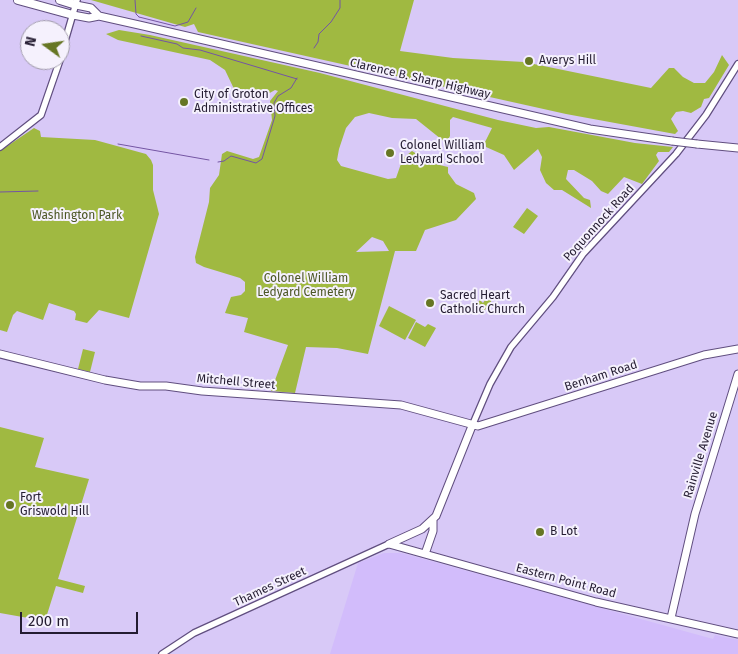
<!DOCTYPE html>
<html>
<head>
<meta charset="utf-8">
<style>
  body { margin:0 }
  #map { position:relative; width:738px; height:654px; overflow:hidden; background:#d8c9f7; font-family:"Fira Sans",sans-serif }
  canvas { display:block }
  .north { position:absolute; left:20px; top:20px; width:50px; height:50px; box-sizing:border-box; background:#f5f1fd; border:1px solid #a19cab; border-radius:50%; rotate:284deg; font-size:14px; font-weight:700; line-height:20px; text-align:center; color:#241c31 }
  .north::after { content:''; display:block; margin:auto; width:18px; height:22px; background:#667624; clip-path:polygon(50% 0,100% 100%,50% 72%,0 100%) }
  .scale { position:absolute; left:20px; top:612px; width:118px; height:22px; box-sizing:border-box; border:2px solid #241c31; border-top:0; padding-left:6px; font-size:15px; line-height:18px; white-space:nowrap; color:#241c31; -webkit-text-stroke:4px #f5f1fd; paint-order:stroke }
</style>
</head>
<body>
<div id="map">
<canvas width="738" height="654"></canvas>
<div class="north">N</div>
<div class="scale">200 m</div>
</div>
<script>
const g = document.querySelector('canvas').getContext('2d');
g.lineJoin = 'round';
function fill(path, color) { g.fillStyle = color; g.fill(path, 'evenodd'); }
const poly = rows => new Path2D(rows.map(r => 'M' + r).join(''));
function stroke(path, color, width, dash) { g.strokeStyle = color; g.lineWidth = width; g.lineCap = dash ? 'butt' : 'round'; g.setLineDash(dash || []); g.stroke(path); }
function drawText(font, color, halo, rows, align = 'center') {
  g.font = font + ' "Fira Sans",sans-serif'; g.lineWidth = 4; g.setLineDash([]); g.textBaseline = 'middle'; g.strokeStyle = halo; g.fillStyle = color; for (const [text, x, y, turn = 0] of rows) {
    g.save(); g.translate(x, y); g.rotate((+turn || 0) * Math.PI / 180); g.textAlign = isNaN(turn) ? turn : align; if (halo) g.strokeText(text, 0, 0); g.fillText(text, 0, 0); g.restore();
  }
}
const built = poly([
  [384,553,401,553,431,561,713,639,715,635,738,640,738,654,330,654,358,563]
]);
const green = poly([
  [91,0,414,0,400,51,453,58,524,62,651,88,669,68,674,68,683,77,694,83,705,83,714,72,722,55,729,65,709,98,704,99,701,107,691,113,683,111,676,112,671,119,678,131,675,134,566,114,198,32,194,24,185,27],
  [119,30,150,35,320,73,498,120,536,128,549,127,635,143,673,147,669,152,658,152,656,155,659,161,642,184,624,177,608,194,601,191,592,181,574,170,568,170,566,179,584,198,590,200,591,208,562,190,554,190,546,183,540,170,542,157,538,149,514,170,504,155,486,147,485,142,492,128,453,117,450,120,450,136,446,143,416,119,392,118,369,113,355,117,346,128,339,149,337,160,341,166,388,179,396,178,403,158,412,151,431,163,448,167,448,173,456,184,474,193,476,199,456,220,425,230,416,251,395,251,368,354,337,348,306,347,295,393,271,391,288,345,244,332,248,318,225,313,231,297,241,295,245,291,245,282,240,278,204,267,196,263,195,257,209,202,210,188,219,175,222,154,227,151,253,159,259,157,272,120,270,101,278,91,275,90,259,99,235,91,225,70,210,60,118,40,106,34],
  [372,237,383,241,389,251,356,252],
  [34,128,40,131,41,137,95,140,146,154,151,160,153,165,153,190,159,214,129,318,99,310,87,323,75,320,76,314,74,311,49,303,43,320,17,311,13,315,7,332,0,330,0,151],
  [527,208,538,216,524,234,513,227],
  [491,292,495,296,482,314,474,307,480,300,483,303],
  [389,306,416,320,405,340,379,326],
  [416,322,425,327,428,324,436,328,425,347,408,338],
  [83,349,95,352,90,372,78,369],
  [0,427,44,438,35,467,89,479,58,579,85,586,83,593,56,586,45,621,0,613]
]);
const stream = poly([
  [135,0,136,14,139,17],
  [139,17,175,26,188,22,196,8],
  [141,36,177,44,183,48,200,50,297,79],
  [314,48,318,42,319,34,331,22,340,8,340,0],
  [118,144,209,160],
  [218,162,224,161,231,156,256,163,262,159,275,116,274,103,278,96,291,88,297,78],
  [0,192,38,191]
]);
const minor = poly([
  [60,58,77,0],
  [0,147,41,115,60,60],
  [472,426,490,384,511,347,553,297,583,254,676,154,706,115,738,64],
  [162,654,194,633,389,544]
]);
const major = poly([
  [76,5,91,8,99,16],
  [73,15,89,18,99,16,139,25,590,129,672,141],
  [697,144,738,148],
  [0,354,105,380,140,386,166,386,202,391,401,405,478,426,704,355,738,349],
  [389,544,596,602,738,634],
  [389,544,422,529,436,516,472,426],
  [425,554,433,531,433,520],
  [671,618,695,514,738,374]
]);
const highway = poly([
  [18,0,73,15],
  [60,0,76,5]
]);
const majorBridge = poly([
  [672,141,697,144]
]);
const markers = [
  [529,61,5,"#667624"],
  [184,102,5,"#667624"],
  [390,153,5,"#667624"],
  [430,303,5,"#667624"],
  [10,505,5,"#667624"],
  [540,532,5,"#667624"]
];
const poiNames = [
  ["Averys Hill",539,61],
  ["City of Groton",194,95],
  ["Administrative Offices",194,109],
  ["Colonel William",400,146],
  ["Ledyard School",400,160],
  ["Sacred Heart",440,296],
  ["Catholic Church",440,310],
  ["Fort",20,498],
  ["Griswold Hill",20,512],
  ["B Lot",550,532]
];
const streetNames = [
  ["Clarence B. Sharp Highway",420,79,13],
  ["Poquonnock Road",599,223,-48],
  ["Benham Road",601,376,-18],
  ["Mitchell Street",236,382,5],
  ["Rainville Avenue",701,455,-73],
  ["Eastern Point Road",566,581,15],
  ["Thames Street",270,587,-25]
];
const parkNames = [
  ["Washington Park",77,216],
  ["Colonel William",306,279],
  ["Ledyard Cemetery",306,293]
];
fill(built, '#d2bcfb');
fill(green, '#a0b941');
stroke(stream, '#7455a3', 1);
stroke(minor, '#604e7f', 8);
stroke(major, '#604e7f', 9);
stroke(highway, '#604e7f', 10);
stroke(minor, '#fff', 5.5);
stroke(major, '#fff', 7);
stroke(highway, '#fff', 8);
stroke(majorBridge, '#604e7f', 9, []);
stroke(majorBridge, '#fff', 7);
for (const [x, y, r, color] of markers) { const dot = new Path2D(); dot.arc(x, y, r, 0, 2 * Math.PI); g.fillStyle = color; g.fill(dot); stroke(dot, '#f5f1fd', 2); }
drawText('12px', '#241c31', '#f5f1fd', poiNames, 'left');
drawText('12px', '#241c31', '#f5f1fd', streetNames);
drawText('12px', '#4c5725', '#f5f1fd', parkNames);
</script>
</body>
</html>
